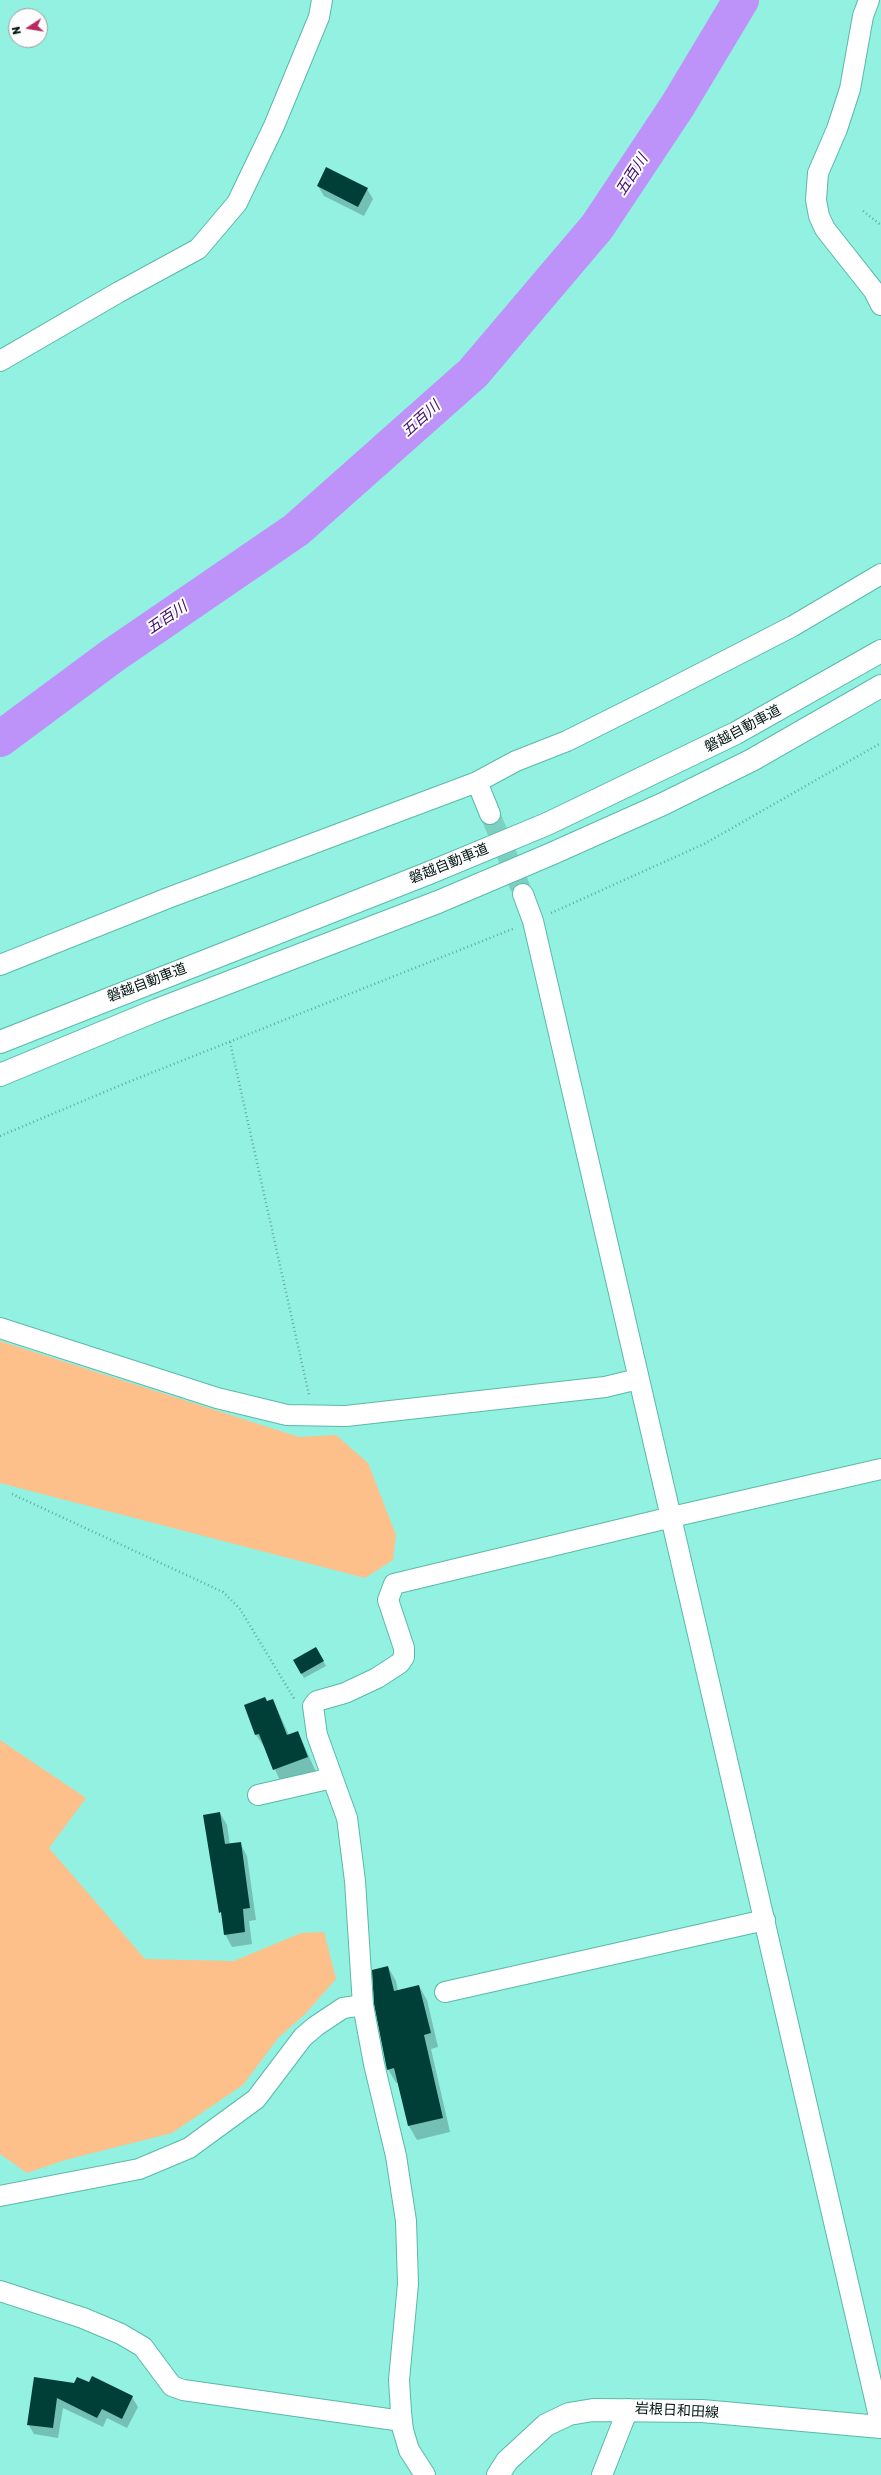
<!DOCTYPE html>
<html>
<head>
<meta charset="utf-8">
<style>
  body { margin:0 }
  #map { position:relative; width:881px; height:2475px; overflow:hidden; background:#92f1e1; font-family:Rubik,sans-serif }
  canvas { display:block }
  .north { position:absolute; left:8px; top:8px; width:40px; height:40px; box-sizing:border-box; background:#fdfdfd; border:1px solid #98a19f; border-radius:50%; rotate:258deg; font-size:11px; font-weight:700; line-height:16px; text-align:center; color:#001612 }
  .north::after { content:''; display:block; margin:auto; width:14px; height:18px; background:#b62a62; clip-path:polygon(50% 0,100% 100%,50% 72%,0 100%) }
</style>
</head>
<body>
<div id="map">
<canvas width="881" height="2475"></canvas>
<div class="north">N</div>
</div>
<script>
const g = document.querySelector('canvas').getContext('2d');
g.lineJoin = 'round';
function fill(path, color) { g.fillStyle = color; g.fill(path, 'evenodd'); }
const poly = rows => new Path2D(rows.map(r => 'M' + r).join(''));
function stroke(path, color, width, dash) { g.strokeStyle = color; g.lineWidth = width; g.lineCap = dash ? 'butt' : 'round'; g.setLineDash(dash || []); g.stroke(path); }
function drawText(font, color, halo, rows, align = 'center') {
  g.font = font + ' Rubik,"Noto Sans JP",sans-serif'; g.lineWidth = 4; g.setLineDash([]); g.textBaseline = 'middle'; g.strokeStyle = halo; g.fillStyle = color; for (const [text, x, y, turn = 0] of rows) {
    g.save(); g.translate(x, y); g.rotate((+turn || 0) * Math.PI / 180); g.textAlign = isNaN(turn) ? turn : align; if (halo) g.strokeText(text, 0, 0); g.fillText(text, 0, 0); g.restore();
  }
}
const green = poly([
  [0,1341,299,1437,336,1435,368,1463,396,1535,393,1560,365,1578,0,1483],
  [0,1740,86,1798,49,1848,145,1959,234,1961,301,1933,324,1932,336,1979,304,2015,278,2038,243,2085,172,2133,65,2160,27,2173,0,2154]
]);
const shadow = poly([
  [318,186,367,189,373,199,364,216,324,196],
  [316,1648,326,1666,304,1678,294,1661],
  [273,1700,289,1735,298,1732,316,1772,282,1785,266,1749,256,1735],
  [220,1813,227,1825,230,1845,240,1843,247,1856,256,1920,249,1921,252,1944,232,1947,225,1934,204,1816],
  [388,1967,396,1981,398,1991,419,1986,427,2000,438,2047,431,2049,450,2132,417,2140,409,2126,398,2083,396,2083,388,2069],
  [35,2378,75,2384,89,2384,132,2397,138,2407,127,2428,107,2418,103,2427,63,2408,58,2438,34,2434,28,2424]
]);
const river = poly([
  [0,739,112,656,296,530,473,373,597,227,678,105,741,0]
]);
const building = poly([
  [326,167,368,188,358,207,317,186],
  [316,1647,324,1661,301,1674,293,1660],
  [265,1697,267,1701,273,1699,287,1735,298,1731,308,1757,273,1770,259,1734,255,1735,244,1705],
  [220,1812,225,1844,241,1842,250,1908,243,1909,245,1932,224,1935,221,1912,219,1913,203,1815],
  [388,1966,394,1991,419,1985,431,2033,424,2035,443,2118,408,2126,394,2068,387,2070,374,2004,372,1970],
  [92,2376,133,2396,122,2419,102,2409,97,2418,57,2398,53,2428,27,2425,34,2377,74,2383,77,2377,89,2382]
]);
const minorTunnel = poly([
  [490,814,523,894]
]);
const path = poly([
  [863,211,881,225],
  [551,913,704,844,881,743],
  [230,1042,309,1395],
  [0,1136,121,1085,515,928],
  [12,1494,223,1592,240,1609,295,1700]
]);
const minor = poly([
  [869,0,863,16,850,89,837,129,818,173,816,200,819,216,825,229,874,291,881,305],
  [0,361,119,292,198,249,237,203,274,126,319,17,322,0],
  [477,782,490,814],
  [523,894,533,921,881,2425],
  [0,965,168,898,477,782,516,761,567,741,657,696,793,626,881,574],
  [0,1328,217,1398,287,1415,346,1416,605,1387,638,1379],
  [258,1795,332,1778],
  [445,1992,765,1920],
  [0,2196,139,2169,189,2148,256,2099,303,2037,316,2026,343,2008,363,2005],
  [0,2291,83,2318,121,2334,143,2347,172,2386,183,2390,402,2421],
  [425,2475,409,2450,403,2430,401,2412,399,2380,408,2284,406,2221,396,2156,374,2064,363,2005,355,1881,347,1818,317,1735,313,1706,317,1701,345,1693,377,1678,400,1663,404,1657,404,1648,388,1600,394,1584,672,1517,881,1469],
  [602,2475,628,2409]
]);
const major = poly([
  [498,2475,507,2461,546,2425,569,2414,593,2410,702,2411,881,2427]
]);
const highway = poly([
  [0,1042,429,873,547,824,736,733,881,651],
  [0,1075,157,1010,438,902,551,854,663,804,752,760,881,686]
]);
const streetNames = [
  ["磐越自動車道",743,729,-28],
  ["磐越自動車道",449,864,-22],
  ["磐越自動車道",147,983,-21],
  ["岩根日和田線",677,2411,3]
];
const waterNames = [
  ["五百川",632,175,-57],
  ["五百川",421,419,-42],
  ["五百川",167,618,-34]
];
fill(green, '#fdc08b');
fill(shadow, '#0003');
stroke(river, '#bd92f9', 36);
fill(building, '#003f37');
stroke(minorTunnel, '#7cd0c2', 20, [20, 10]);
stroke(minor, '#5ab9aa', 22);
stroke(major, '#5ab9aa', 24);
stroke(highway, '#5ab9aa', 24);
stroke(path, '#63aa9e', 2.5, [1, 3]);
stroke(minor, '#fff', 20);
stroke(major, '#fff', 22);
stroke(highway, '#fff', 22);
drawText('14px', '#001612', '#fdfdfd', streetNames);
drawText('italic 15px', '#3f0d6a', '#fdfdfd', waterNames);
</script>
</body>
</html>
